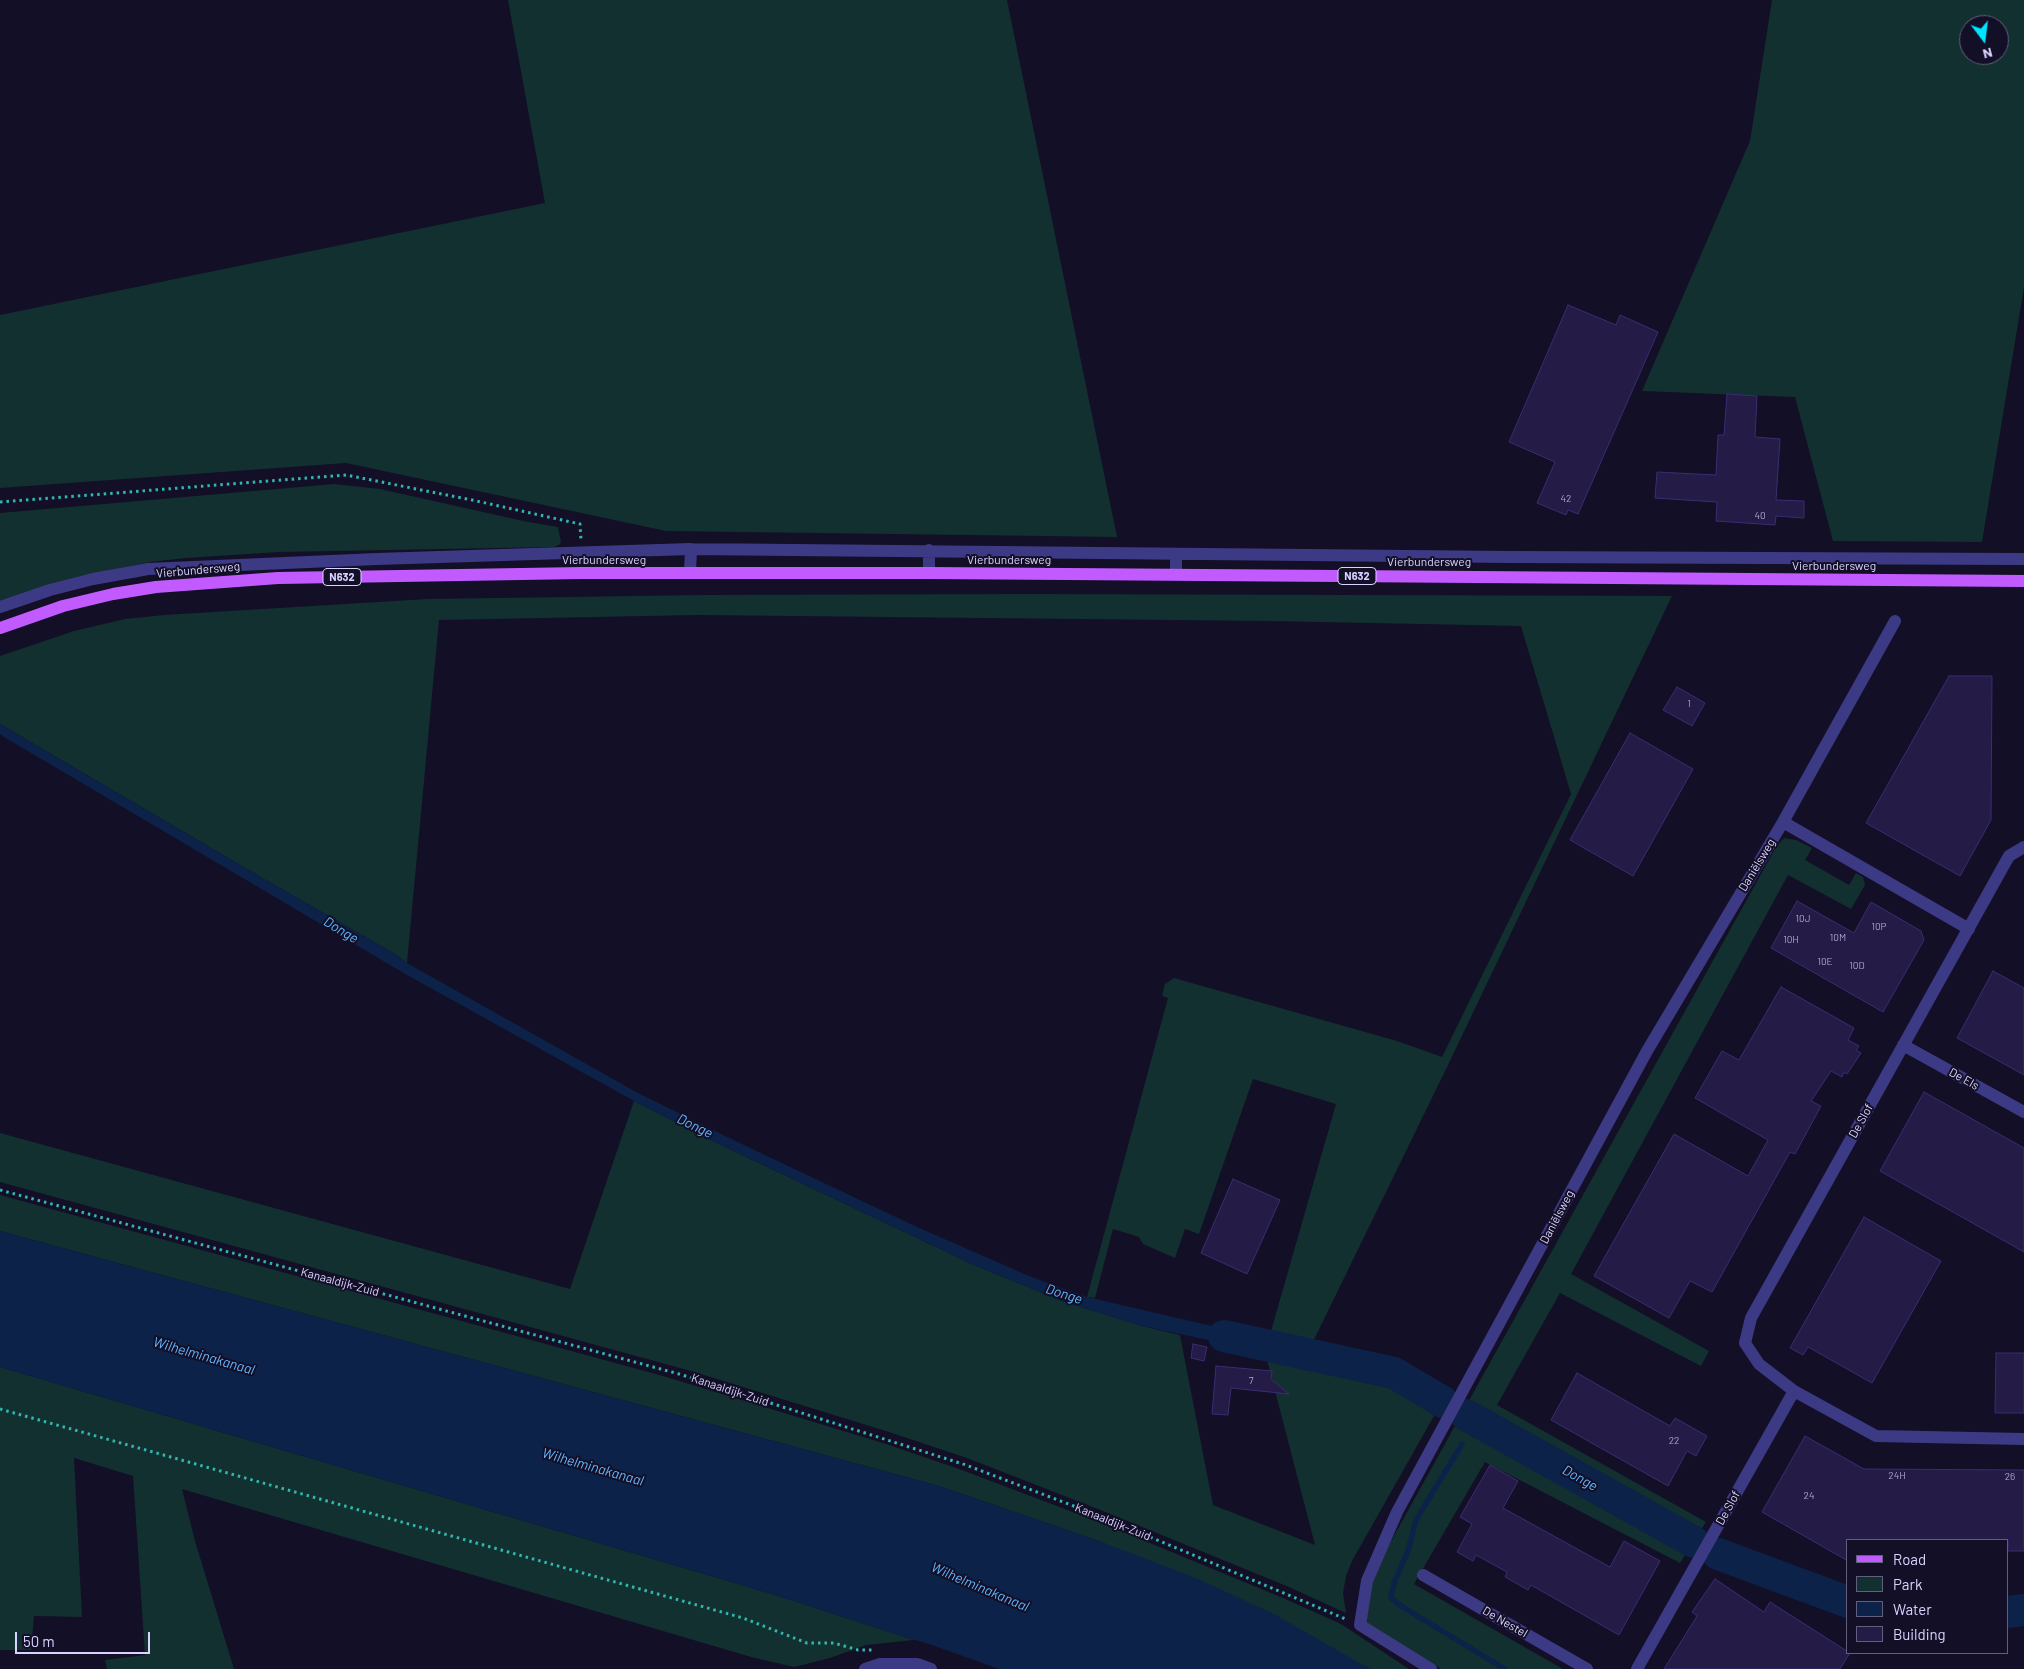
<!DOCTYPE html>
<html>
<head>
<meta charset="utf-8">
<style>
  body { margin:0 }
  #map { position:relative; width:2024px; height:1669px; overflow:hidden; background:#130f26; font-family:Barlow,sans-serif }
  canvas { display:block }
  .legend { position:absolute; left:1846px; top:1539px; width:162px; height:115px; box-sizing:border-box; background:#130f26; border:1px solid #625e7d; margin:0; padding:6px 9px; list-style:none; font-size:15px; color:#d9d4ff }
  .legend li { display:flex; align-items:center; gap:10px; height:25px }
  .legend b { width:25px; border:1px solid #625e7d }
  .north { position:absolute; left:1959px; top:15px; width:50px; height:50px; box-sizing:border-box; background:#130f26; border:1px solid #625e7d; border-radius:50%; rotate:165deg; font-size:14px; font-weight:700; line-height:20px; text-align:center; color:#d9d4ff }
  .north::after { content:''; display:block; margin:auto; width:18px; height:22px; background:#00e5ff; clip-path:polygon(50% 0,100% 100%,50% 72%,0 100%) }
  .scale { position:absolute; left:15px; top:1632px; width:135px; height:22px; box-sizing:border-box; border:2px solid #d9d4ff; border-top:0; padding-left:6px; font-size:15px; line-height:18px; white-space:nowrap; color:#d9d4ff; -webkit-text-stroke:4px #130f26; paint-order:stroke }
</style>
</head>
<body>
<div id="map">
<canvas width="2024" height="1669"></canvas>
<ul class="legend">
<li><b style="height:6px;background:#c25bff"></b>Road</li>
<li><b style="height:14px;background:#12302f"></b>Park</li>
<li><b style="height:14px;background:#0c2248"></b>Water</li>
<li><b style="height:14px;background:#241b47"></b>Building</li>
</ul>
<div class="north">N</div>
<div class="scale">50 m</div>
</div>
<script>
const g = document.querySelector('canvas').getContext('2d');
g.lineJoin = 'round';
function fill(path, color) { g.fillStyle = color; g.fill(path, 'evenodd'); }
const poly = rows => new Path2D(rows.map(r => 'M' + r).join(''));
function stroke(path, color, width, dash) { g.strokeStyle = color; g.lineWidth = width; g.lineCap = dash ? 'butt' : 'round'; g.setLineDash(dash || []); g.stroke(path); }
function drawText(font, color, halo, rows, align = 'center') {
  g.font = font + ' Barlow,sans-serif'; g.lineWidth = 4; g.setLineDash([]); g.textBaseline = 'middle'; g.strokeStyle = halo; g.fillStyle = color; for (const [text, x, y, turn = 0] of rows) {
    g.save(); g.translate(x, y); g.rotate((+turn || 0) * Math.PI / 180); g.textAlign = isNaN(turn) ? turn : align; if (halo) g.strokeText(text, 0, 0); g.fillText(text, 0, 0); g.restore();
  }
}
const green = poly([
  [508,0,1007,0,1117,537,666,531,346,463,0,488,0,315,545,203],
  [1772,0,2024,0,2024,287,1982,542,1833,541,1795,397,1642,391,1750,141],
  [1969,25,1999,25,1999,55,1969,55],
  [334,484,380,489,528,522,558,527,561,542,559,545,554,547,279,552,186,558,150,562,109,570,0,602,0,513],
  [1028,594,1672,596,1448,1065,1306,1356,1403,1378,1443,1400,1352,1561,1346,1576,1343,1593,1346,1613,1289,1587,1103,1511,967,1458,889,1432,691,1371,0,1182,0,1133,570,1289,634,1101,719,1144,974,1265,1062,1301,1142,1326,1180,1335,1213,1505,1315,1545,1265,1352,1336,1104,1253,1079,1199,1234,1185,1229,1175,1258,1143,1244,1139,1237,1113,1229,1095,1298,1087,1297,1168,998,1162,996,1165,984,1174,978,1397,1041,1442,1057,1571,794,1521,626,1270,621,698,615,439,620,407,963,395,954,264,879,0,724,0,656,74,631,125,619,164,615,427,599,704,595],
  [1784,838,1796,840,1812,848,1805,860,1849,885,1856,873,1863,877,1865,885,1851,909,1788,875,1571,1274,1709,1351,1701,1366,1560,1293,1497,1405,1706,1522,1680,1563,1485,1462,1414,1584,1563,1669,1441,1669,1365,1622,1370,1579,1776,847],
  [0,1195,663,1376,886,1444,962,1470,1099,1522,1283,1598,1341,1624,1409,1669,1370,1669,1099,1541,939,1486,0,1231],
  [0,1367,769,1593,914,1640,866,1645,830,1658,794,1667,751,1657,182,1489,195,1541,234,1669,107,1669,105,1660,145,1655,133,1476,74,1458,82,1617,34,1616,31,1650,0,1650]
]);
const water = poly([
  [0,724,264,879,395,954,407,963,638,1093,746,1146,917,1227,1029,1276,1087,1297,1268,1339,1265,1352,1142,1326,1062,1301,974,1265,719,1144,634,1101,407,975,4,737,0,734],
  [0,1231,939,1486,1099,1541,1198,1579,1274,1614,1370,1669,999,1669,929,1644,901,1636,769,1593,0,1367]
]);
const stream = poly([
  [1462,1444,1416,1520,1408,1551,1394,1583,1391,1598,1401,1606,1505,1669]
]);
const river = poly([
  [1224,1336,1394,1373,1443,1402],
  [1466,1415,1694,1542],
  [1718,1554,1848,1602],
  [2008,1612,2024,1610]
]);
const building = poly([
  [1568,305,1616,325,1620,315,1658,332,1578,514,1568,510,1566,515,1537,503,1555,462,1509,442,1568,305],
  [1727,394,1757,396,1755,437,1780,439,1776,500,1804,501,1804,518,1776,516,1775,525,1716,521,1717,502,1655,498,1657,472,1716,475,1718,435,1724,435,1727,394],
  [1949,676,1992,676,1991,820,1960,876,1866,823,1949,676],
  [1677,687,1705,703,1692,726,1663,710,1677,687],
  [1630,733,1693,769,1633,876,1570,840,1630,733],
  [1797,901,1854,933,1871,902,1921,931,1924,940,1883,1012,1771,948,1797,901],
  [1993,971,2024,988,2024,1075,1957,1038,1993,971],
  [1781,987,1854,1028,1848,1040,1859,1046,1856,1050,1861,1053,1847,1074,1844,1072,1842,1077,1831,1071,1811,1101,1821,1106,1795,1154,1790,1152,1712,1292,1690,1281,1669,1318,1594,1276,1674,1134,1748,1176,1768,1140,1695,1098,1722,1051,1739,1060,1781,987],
  [1924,1092,2024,1148,2024,1252,1880,1171,1924,1092],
  [1233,1179,1280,1200,1247,1274,1201,1253,1233,1179],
  [1864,1217,1941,1261,1872,1383,1808,1347,1803,1355,1790,1348,1864,1217],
  [1193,1344,1207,1347,1204,1361,1191,1358,1193,1344],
  [1996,1353,2024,1353,2024,1413,1995,1413,1996,1353],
  [1216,1366,1272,1371,1271,1379,1289,1394,1231,1388,1228,1415,1212,1414,1216,1366],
  [1577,1373,1670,1426,1675,1418,1707,1436,1696,1456,1687,1451,1668,1486,1551,1420,1577,1373],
  [1805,1436,1864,1469,2024,1470,2024,1551,2008,1551,2008,1540,1848,1540,1848,1561,1762,1512,1805,1436],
  [1490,1465,1518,1481,1503,1508,1610,1567,1624,1541,1660,1561,1619,1635,1531,1585,1528,1590,1505,1577,1507,1572,1476,1555,1473,1561,1457,1552,1472,1524,1460,1517,1490,1465],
  [1715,1579,1764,1612,1770,1602,1850,1653,1840,1669,1664,1669,1697,1616,1692,1612,1715,1579]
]);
const path = poly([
  [0,502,346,475,472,500,580,524,581,540],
  [0,1190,679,1374,966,1465,1100,1516,1348,1620],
  [0,1409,743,1618,807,1643,834,1643,858,1650,872,1650]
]);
const minor = poly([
  [690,573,691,549],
  [929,573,929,550],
  [1176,574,1176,554],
  [0,607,50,590,93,579,148,569,377,559,691,549,1510,557,2024,559],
  [1783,822,1969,929],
  [2024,847,2009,856,1751,1318,1745,1343,1759,1364,1794,1391,1876,1436,2024,1439],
  [1903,1045,2024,1112],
  [1423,1575,1587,1669],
  [865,1669,880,1664,917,1664,931,1669],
  [1431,1669,1360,1625,1367,1581,1397,1512,1647,1051,1783,822,1895,621],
  [1637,1669,1794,1391]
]);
const major = poly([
  [0,628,63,606,113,594,156,587,278,578,582,573,929,573,2024,581]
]);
const numberNames = [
  ["42",1566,499],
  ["40",1760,516],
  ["1",1689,704],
  ["10J",1803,919],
  ["10P",1879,927],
  ["10M",1838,938],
  ["10H",1791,940],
  ["10E",1825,962],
  ["10D",1857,966],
  ["7",1251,1381],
  ["22",1674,1441],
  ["24H",1897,1476],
  ["26",2010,1477],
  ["24",1809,1496]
];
const shields = [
  [1357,576,38],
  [342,577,38]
];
const shieldNames = [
  ["N632",1357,576],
  ["N632",342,577]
];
const streetNames = [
  ["Vierbundersweg",604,560],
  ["Vierbundersweg",1009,560],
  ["Vierbundersweg",1429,562],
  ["Vierbundersweg",1834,566],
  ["Vierbundersweg",198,570,-5],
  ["Daniëlsweg",1757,865,-59],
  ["De Els",1964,1079,29],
  ["De Slof",1861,1121,-61],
  ["Daniëlsweg",1557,1217,-62],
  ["Kanaaldijk-Zuid",340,1282,15],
  ["Kanaaldijk-Zuid",730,1390,18],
  ["De Slof",1728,1508,-61],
  ["Kanaaldijk-Zuid",1113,1522,22],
  ["De Nestel",1505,1622,30]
];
const waterNames = [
  ["Donge",341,930,31],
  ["Donge",695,1126,26],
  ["Donge",1064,1294,18],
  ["Wilhelminakanaal",204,1356,16],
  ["Wilhelminakanaal",593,1467,16],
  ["Donge",1580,1478,29],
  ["Wilhelminakanaal",980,1587,23]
];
fill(green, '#12302f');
fill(water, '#0c2248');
stroke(stream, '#0c2248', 5.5);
stroke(river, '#0c2248', 32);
fill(building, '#241b47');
stroke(building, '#3b2d73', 1);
stroke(path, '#2fb8b0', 3, [2.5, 4]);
stroke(minor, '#3d3a85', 12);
stroke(major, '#c25bff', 12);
drawText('10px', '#aca6d1', null, numberNames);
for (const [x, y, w] of shields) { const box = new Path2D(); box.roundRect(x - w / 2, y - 8.5, w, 17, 4); g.fillStyle = '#130f26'; g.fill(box); stroke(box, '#d9d4ff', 1); }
drawText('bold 11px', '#d9d4ff', null, shieldNames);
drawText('12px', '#d9d4ff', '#130f26', streetNames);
drawText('italic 14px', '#62b6ff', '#130f26', waterNames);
</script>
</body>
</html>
